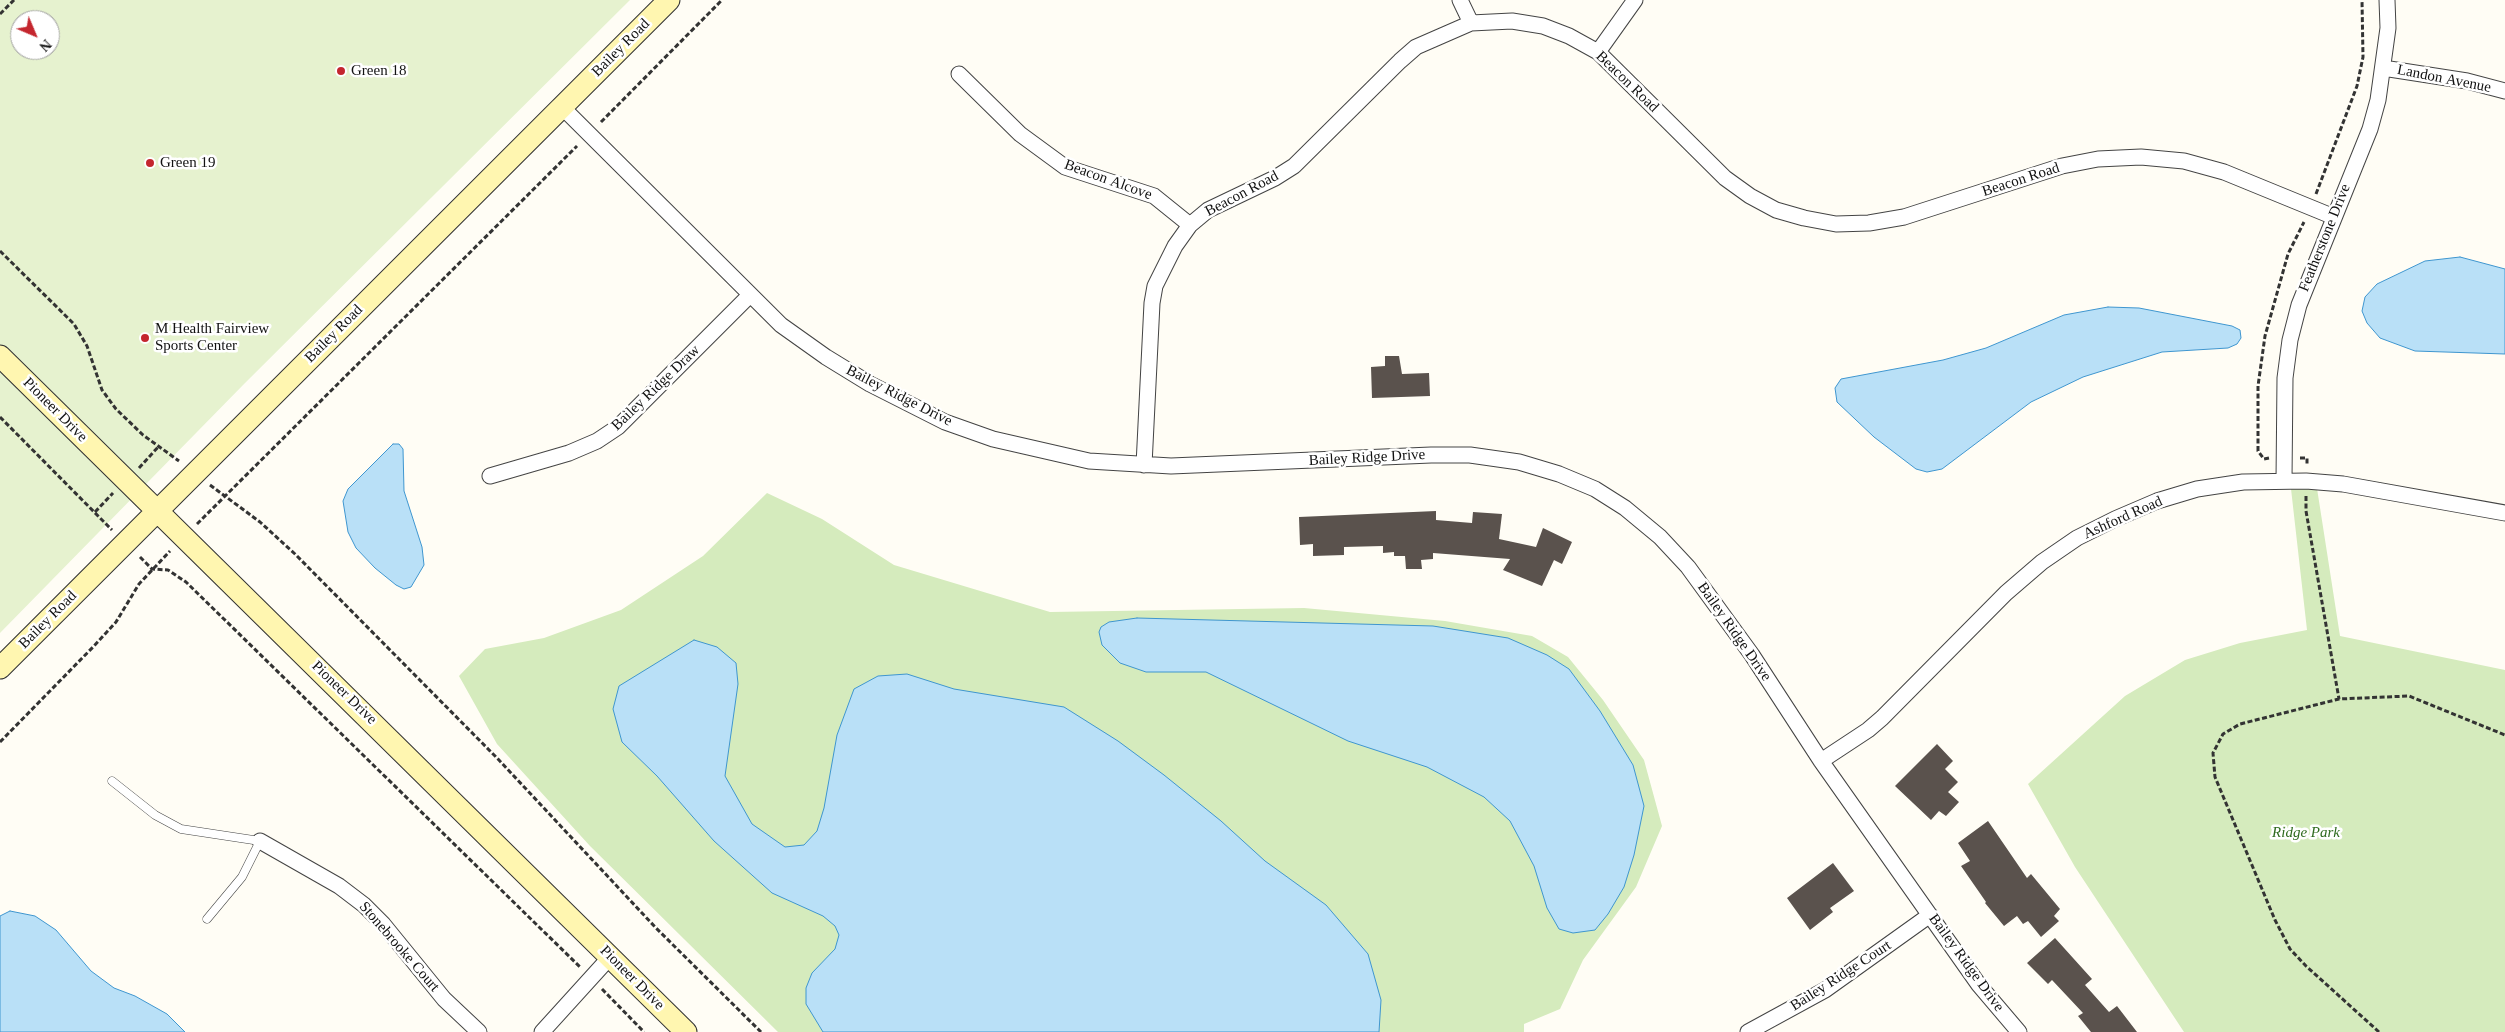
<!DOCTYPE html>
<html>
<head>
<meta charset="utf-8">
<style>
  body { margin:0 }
  #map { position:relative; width:2505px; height:1032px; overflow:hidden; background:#fffdf5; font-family:Georgia,serif }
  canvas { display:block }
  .north { position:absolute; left:10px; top:10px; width:50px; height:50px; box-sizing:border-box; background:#fff; border:1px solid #a0a0a0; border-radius:50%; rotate:135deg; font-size:14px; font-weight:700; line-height:20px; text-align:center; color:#111 }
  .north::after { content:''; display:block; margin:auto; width:18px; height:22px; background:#c4262e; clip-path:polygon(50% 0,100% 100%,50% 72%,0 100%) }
</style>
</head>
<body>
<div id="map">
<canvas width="2505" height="1032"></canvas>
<div class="north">N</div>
</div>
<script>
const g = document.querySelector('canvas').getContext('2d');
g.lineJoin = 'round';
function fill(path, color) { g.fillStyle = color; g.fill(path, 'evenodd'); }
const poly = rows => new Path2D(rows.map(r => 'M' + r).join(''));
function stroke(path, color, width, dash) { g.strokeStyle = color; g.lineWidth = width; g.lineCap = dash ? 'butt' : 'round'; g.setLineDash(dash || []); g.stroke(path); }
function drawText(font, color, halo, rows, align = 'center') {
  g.font = font + ' Georgia,serif'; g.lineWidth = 5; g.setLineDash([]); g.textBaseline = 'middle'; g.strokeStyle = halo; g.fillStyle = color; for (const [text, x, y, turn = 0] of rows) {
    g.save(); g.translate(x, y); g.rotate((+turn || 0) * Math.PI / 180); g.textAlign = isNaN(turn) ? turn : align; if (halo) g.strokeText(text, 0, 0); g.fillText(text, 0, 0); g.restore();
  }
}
const green = poly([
  [2290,480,2316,482,2340,636,2505,670,2505,1032,2184,1032,2075,867,2028,784,2125,696,2185,660,2240,643,2307,630],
  [767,493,822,519,894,565,1050,612,1304,608,1445,621,1532,636,1568,657,1603,700,1644,760,1662,826,1636,887,1583,960,1560,1009,1524,1024,1524,1032,778,1032,590,846,497,744,459,676,485,649,544,638,621,610,703,556]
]);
const pitch = poly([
  [0,0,630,0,245,383,0,633],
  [20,20,50,20,50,50,20,50]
]);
const water = poly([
  [2460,257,2505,269,2505,354,2415,351,2380,338,2367,323,2362,311,2365,297,2377,284,2425,261,2460,257],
  [2108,307,2139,308,2232,326,2240,330,2241,338,2237,344,2228,348,2162,352,2083,377,2031,402,1942,469,1927,472,1916,469,1874,437,1837,402,1835,388,1841,379,1943,360,1986,348,2064,315,2108,307],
  [393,444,399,444,403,449,404,491,422,547,424,565,411,587,404,589,396,585,375,568,356,548,348,532,343,501,348,489,393,444],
  [1137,618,1433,626,1508,638,1547,655,1569,669,1600,711,1633,765,1644,806,1634,855,1624,887,1608,914,1595,930,1573,933,1559,929,1547,908,1534,866,1510,821,1484,797,1427,767,1348,741,1206,672,1146,672,1120,663,1102,645,1099,632,1101,627,1109,622,1137,618],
  [694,640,717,647,736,663,738,684,725,776,752,824,785,847,804,845,817,831,824,808,837,735,854,689,878,676,907,674,954,689,1064,707,1118,741,1164,775,1221,821,1265,861,1326,905,1368,954,1381,1000,1379,1032,823,1032,806,1004,806,988,812,973,835,949,839,935,835,926,823,916,772,893,714,841,657,776,622,742,613,709,619,686,694,640],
  [10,911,35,916,56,930,91,971,114,988,135,996,167,1014,185,1032,0,1032,0,916,10,911]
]);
const building = poly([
  [1385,356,1399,356,1402,374,1429,373,1430,396,1372,398,1371,367,1385,366],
  [1436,511,1436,520,1472,523,1473,512,1502,514,1499,539,1536,547,1543,528,1572,542,1562,564,1554,560,1542,586,1503,570,1510,559,1433,553,1433,559,1421,560,1422,569,1406,569,1405,556,1394,556,1394,552,1383,553,1383,546,1344,547,1344,555,1313,556,1313,544,1300,545,1299,517],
  [1937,744,1953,761,1945,769,1958,782,1948,792,1959,802,1946,816,1939,811,1931,820,1895,786],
  [1988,821,2027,878,2031,874,2060,909,2054,916,2059,921,2041,937,2028,921,2023,924,2017,916,2004,926,1985,903,1986,902,1961,866,1970,861,1958,843],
  [1833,863,1854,891,1830,908,1833,912,1810,930,1787,898],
  [2055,938,2092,979,2085,985,2109,1012,2117,1006,2137,1032,2091,1032,2078,1016,2083,1013,2052,980,2048,984,2027,963]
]);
const path = poly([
  [0,14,14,0],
  [601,122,722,0],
  [2316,194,2357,86,2363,57,2362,0],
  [0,251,74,324,87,346,102,390,116,409,143,435,179,461],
  [0,417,112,530],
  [2269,458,2264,459,2258,451,2258,386,2265,336,2288,254,2304,222],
  [2300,458,2307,458,2307,465],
  [139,468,159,446],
  [210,485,260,522,295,554,498,759,656,928,761,1032],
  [2306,496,2306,511,2339,699],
  [95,512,113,493],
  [197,524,577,146],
  [140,557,152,569,168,570,186,582,580,967],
  [0,742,94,646,116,622,139,584,170,551],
  [602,989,644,1032],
  [2379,1032,2306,966,2290,949,2275,920,2215,777,2213,753,2223,734,2240,724,2339,699,2409,696,2505,735]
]);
const lane = poly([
  [112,781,155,815,181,829,260,841,242,877,207,919]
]);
const street = poly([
  [1460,0,1471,23],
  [1598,52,1635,0],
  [2383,68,2467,81,2505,91],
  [959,74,1020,134,1065,167,1154,196,1190,225],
  [562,107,781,325,826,357,870,384,945,422,993,439,1089,461,1171,466,1431,455,1470,455,1519,462,1559,474,1595,489,1625,508,1660,537,1688,567,1752,655,1821,761,1979,985,2019,1032],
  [1144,465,1152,303,1155,286,1175,246,1190,225,1208,210,1275,178,1294,166,1400,61,1416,47,1471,23,1512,21,1543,26,1569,36,1598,52,1725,178,1750,196,1776,210,1804,218,1836,224,1869,223,1904,217,2062,166,2098,159,2141,157,2184,161,2224,172,2334,217],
  [490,476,569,453,597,441,618,427,750,295],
  [2284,480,2285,378,2290,340,2299,305,2370,129,2378,100,2388,28,2387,0],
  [1821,761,1868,730,1882,718,2006,593,2042,562,2077,538,2115,519,2157,501,2197,489,2243,482,2306,481,2343,484,2505,513],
  [260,841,339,886,364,905,383,924,444,999,479,1032],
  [542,1032,611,956],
  [1748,1032,1825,990,1930,915]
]);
const secondary = poly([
  [0,356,686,1032],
  [0,668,669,0]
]);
const markers = [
  [341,71,5,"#c4262e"],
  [150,163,5,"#c4262e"],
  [145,338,5,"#c4262e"]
];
const streetNames = [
  ["Bailey Road",621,48,-45],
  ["Landon Avenue",2444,79,11],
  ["Beacon Road",1627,82,44],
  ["Beacon Alcove",1108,180,20],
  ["Beacon Road",2021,180,-18],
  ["Beacon Road",1242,194,-28],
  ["Featherstone Drive",2325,238,-68],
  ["Bailey Road",334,334,-45],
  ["Bailey Ridge Draw",656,388,-44],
  ["Bailey Ridge Drive",899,396,27],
  ["Pioneer Drive",55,410,45],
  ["Bailey Ridge Drive",1367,458,-3],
  ["Ashford Road",2123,518,-24],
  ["Bailey Road",48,620,-45],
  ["Bailey Ridge Drive",1734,632,55],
  ["Pioneer Drive",344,693,44],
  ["Stonebrooke Court",399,947,49],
  ["Bailey Ridge Drive",1966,963,54],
  ["Bailey Ridge Court",1841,976,-33],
  ["Pioneer Drive",632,978,45]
];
const poiNames = [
  ["Green 18",351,71],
  ["Green 19",160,163],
  ["M Health Fairview",155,329],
  ["Sports Center",155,346]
];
const parkNames = [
  ["Ridge Park",2306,833]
];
fill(green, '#d5ebbd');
fill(pitch, '#e6f2cf');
fill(water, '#b9e0f7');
stroke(water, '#3f96cf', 1);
fill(building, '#5a524d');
stroke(lane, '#444', 9);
stroke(street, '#444', 17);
stroke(secondary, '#333', 23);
stroke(path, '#333', 3, [5, 2.5]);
stroke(lane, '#fff', 8);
stroke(street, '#fff', 15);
stroke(secondary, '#fff6b0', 21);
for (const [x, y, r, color] of markers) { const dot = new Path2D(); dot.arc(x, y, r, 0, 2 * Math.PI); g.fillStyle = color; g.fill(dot); stroke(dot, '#fff', 2); }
drawText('15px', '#111', '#fff', streetNames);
drawText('15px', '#111', '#fff', poiNames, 'left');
drawText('italic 15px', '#2f6b1f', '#fff', parkNames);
</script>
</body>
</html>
